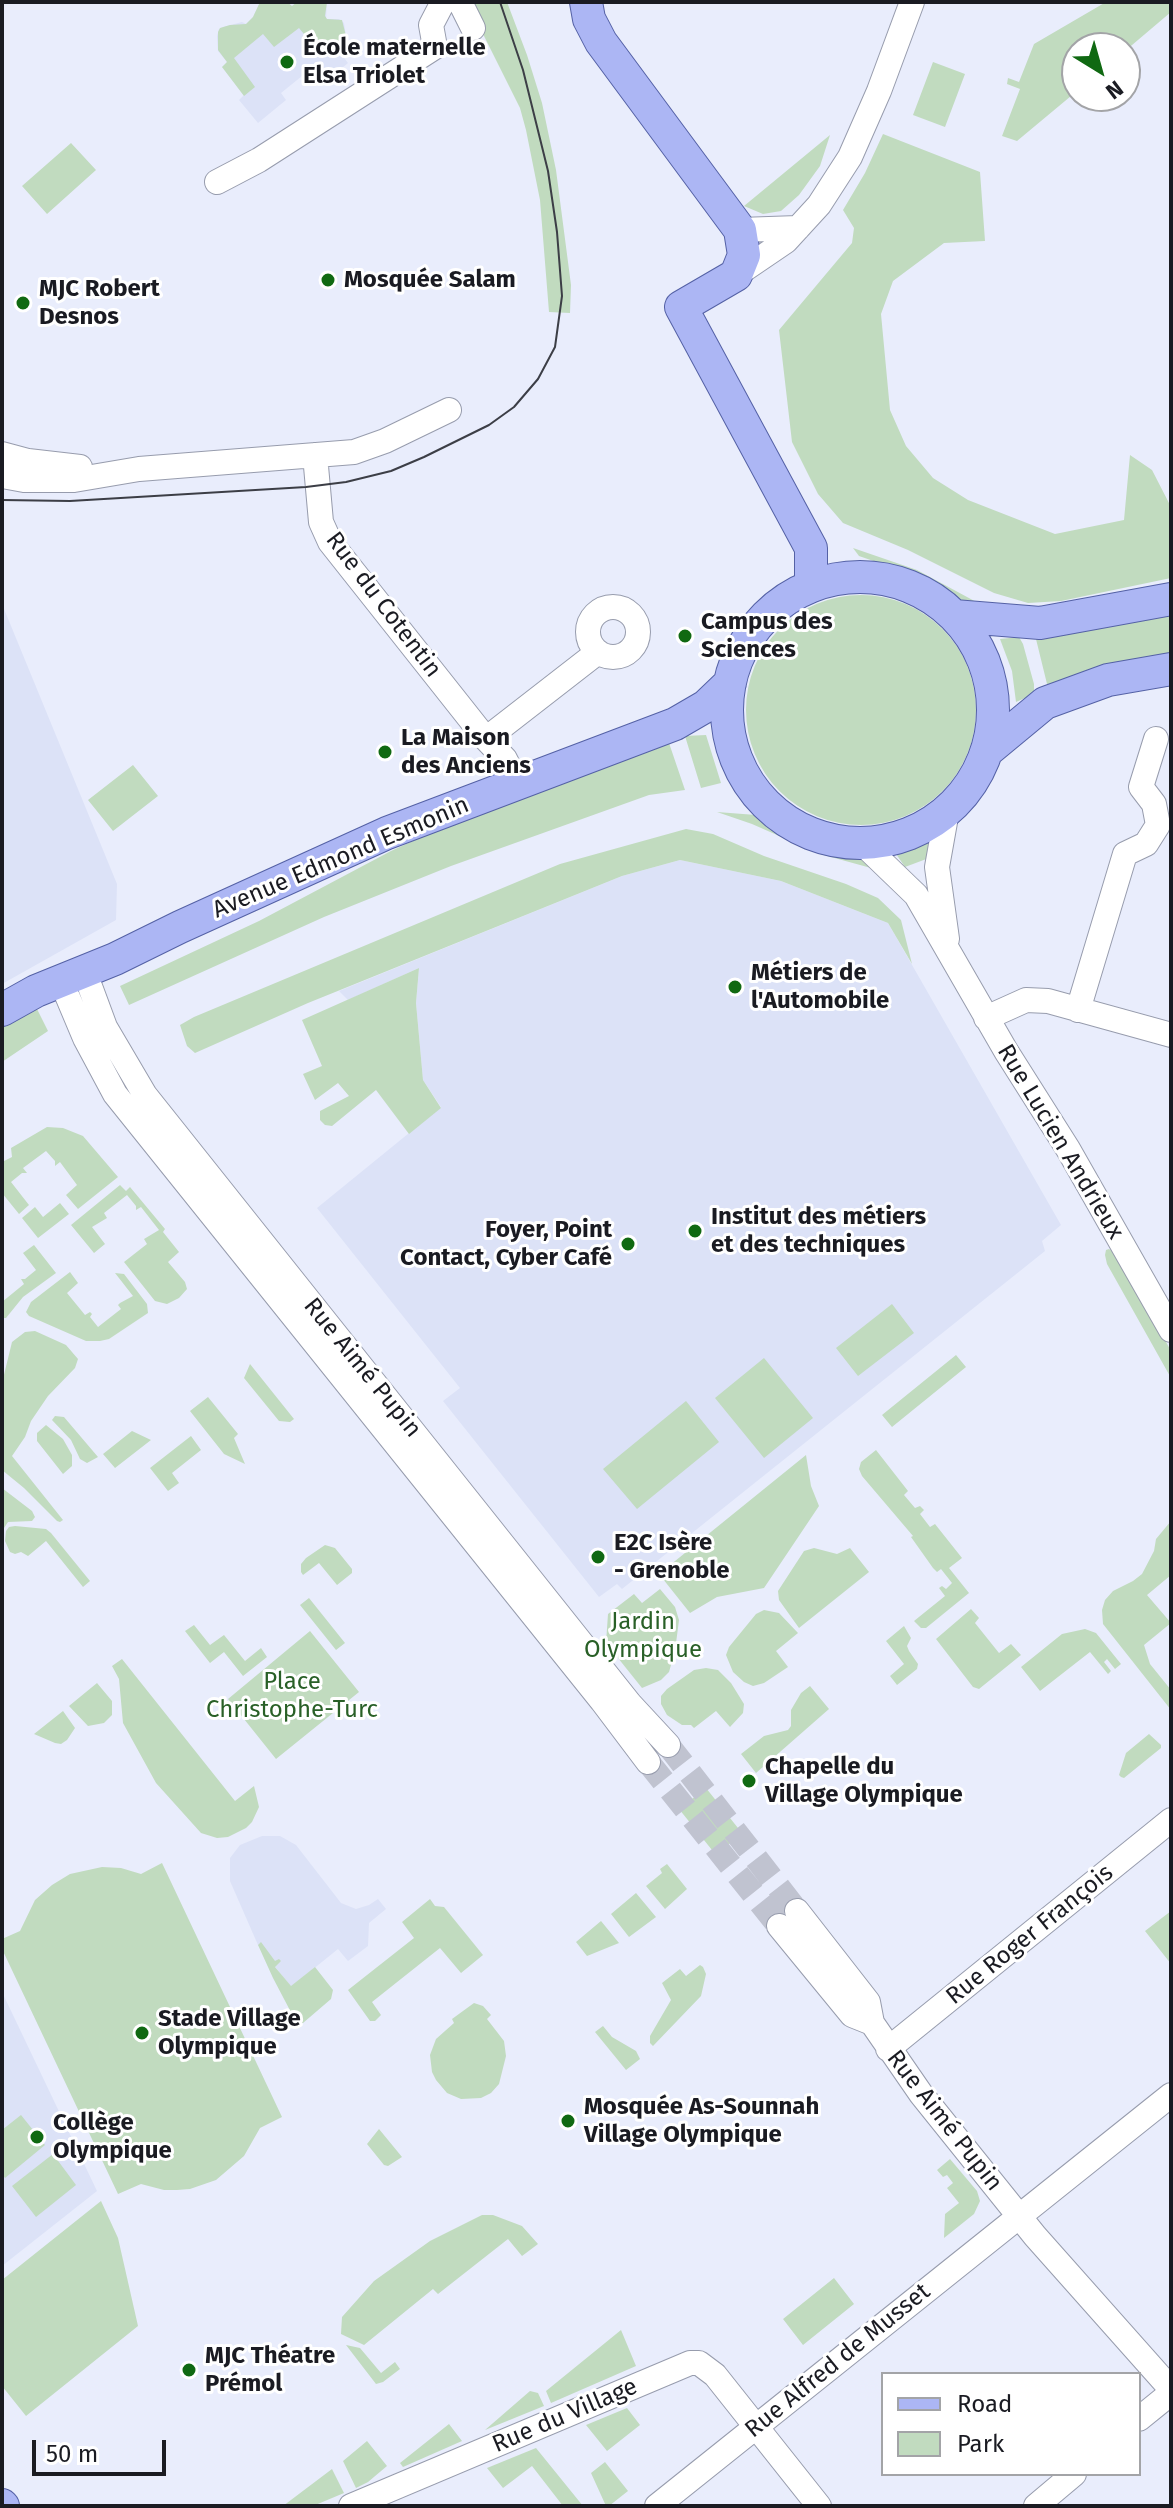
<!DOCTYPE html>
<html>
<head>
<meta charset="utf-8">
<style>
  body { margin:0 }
  #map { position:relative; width:1173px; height:2508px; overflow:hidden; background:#e9edfc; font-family:"Fira Sans",sans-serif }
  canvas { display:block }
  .frame { position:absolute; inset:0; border:4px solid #1a1b22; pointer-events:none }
  .legend { position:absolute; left:881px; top:2372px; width:260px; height:104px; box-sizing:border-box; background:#fff; border:2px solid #a3a4a7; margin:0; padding:10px 14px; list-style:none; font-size:24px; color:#1a1b22 }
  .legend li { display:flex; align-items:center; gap:16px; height:40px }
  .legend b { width:40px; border:2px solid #a3a4a7 }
  .north { position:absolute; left:1061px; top:32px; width:80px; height:80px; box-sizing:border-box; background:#fff; border:2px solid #a3a4a7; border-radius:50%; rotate:143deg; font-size:22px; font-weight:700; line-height:32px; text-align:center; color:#1a1b22 }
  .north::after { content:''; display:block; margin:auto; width:28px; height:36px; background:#106912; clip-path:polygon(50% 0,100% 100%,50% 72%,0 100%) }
  .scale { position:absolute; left:32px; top:2440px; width:134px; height:36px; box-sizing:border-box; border:4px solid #1a1b22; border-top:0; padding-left:10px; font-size:24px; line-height:28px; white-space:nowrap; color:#1a1b22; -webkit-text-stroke:6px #fff; paint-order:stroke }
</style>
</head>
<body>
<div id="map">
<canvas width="1173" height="2508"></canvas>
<div class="frame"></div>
<ul class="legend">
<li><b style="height:10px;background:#acb6f4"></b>Road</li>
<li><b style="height:22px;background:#c1dbbf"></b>Park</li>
</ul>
<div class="north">N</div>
<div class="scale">50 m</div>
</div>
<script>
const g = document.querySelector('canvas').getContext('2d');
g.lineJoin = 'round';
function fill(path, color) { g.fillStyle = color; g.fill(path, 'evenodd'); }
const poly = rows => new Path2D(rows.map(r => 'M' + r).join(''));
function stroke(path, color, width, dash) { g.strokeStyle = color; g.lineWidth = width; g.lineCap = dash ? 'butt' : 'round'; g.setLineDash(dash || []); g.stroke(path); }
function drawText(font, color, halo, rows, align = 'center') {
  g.font = font + ' "Fira Sans",sans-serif'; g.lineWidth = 6; g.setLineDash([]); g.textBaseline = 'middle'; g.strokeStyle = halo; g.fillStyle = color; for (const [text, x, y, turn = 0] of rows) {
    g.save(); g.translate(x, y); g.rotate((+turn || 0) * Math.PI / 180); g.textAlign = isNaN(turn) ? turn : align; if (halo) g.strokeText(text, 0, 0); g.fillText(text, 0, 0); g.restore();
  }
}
const built = poly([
  [260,2,287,2,292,6,297,2,327,2,326,19,339,19,344,23,346,36,344,45,338,50,348,63,320,86,307,72,281,93,286,100,258,123,239,100,244,95,222,67,227,62,218,51,217,36,219,29,223,27,242,22,246,24,253,17],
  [2,604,117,884,116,920,2,984],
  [680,860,781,881,888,923,1061,1225,1042,1241,1045,1251,622,1589,617,1584,599,1597,443,1401,460,1388,317,1208,441,1107,423,1080,416,1003,419,968,348,1000,339,991,622,876],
  [262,1836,280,1836,296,1845,341,1903,356,1909,369,1905,378,1899,386,1909,369,1923,368,1946,348,1961,338,1949,291,1987,258,1945,230,1881,230,1858,240,1845],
  [2,1992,97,2191,2,2266]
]);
const green = poly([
  [260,2,287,2,292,6,297,2,327,2,325,16,327,19,342,20,346,36,344,45,338,50,335,47,323,57,299,28,274,47,263,34,234,58,255,87,244,96,222,67,227,62,218,50,218,32,220,28,230,25,246,24,253,17],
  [467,2,507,2,527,55,542,103,556,170,571,285,570,313,549,312,540,200,526,130,520,108],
  [1106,2,1171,2,1171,12,1125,51,1125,48,1077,48,1077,91,1017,141,1002,136,1020,89,1007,84,1008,78,1019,82,1034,44],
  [933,62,965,74,945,127,913,115],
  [883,134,980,172,985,241,944,243,893,281,881,314,890,410,906,446,933,478,968,500,1055,534,1124,520,1130,455,1152,470,1171,507,1171,578,1061,601,1028,603,994,593,908,550,843,523,818,494,792,442,779,330,852,243,854,228,843,210,865,173],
  [830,135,820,166,799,195,781,211,763,214,744,206],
  [71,143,96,170,47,214,22,186],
  [853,548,917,570,980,604,972,609,908,573,859,556],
  '746 710a115 115 0 1 1 230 0a115 115 0 1 1-230 0Z',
  [1171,611,1171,656,1048,688,1035,635],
  [1019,637,1023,644,1034,684,1034,694,1016,702,1012,671,1000,639],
  [706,735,721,783,701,788,685,736],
  [669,743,685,790,649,795,451,866,324,917,129,1005,120,986,259,921,391,851,430,833],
  [133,765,158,796,113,831,88,800],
  [717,812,756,815,773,829,795,839,872,860,883,876,871,868,820,854,752,824],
  [686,829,713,834,764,856,846,884,878,898,901,920,912,964,888,923,781,881,680,860,622,876,308,1003,195,1053,187,1046,180,1025,194,1017,560,864],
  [928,834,929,858,905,867,892,848,906,846],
  [419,968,416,1003,423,1080,441,1108,409,1134,376,1090,332,1126,325,1125,320,1120,320,1111,349,1096,338,1083,315,1100,303,1074,322,1066,302,1020],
  [36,1007,48,1031,2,1062,2,1024],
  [47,1127,63,1128,83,1136,118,1177,78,1209,66,1195,77,1185,60,1162,55,1166,55,1161,46,1151,23,1168,27,1173,22,1173,11,1182,29,1205,19,1214,2,1193,2,1162,12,1157,11,1148],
  [120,1185,126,1191,130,1187,165,1229,163,1232,179,1252,168,1262,185,1282,187,1289,179,1298,167,1304,155,1301,124,1262,147,1244,144,1239,159,1230,141,1207,136,1210,136,1206,127,1195,104,1213,107,1218,92,1227,105,1244,94,1253,71,1225],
  [60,1203,69,1214,38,1238,22,1218,35,1207,43,1217],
  [34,1245,56,1273,23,1297,6,1318,2,1318,2,1302,24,1284,21,1279,25,1279,36,1270,23,1253],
  [1109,1249,1118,1255,1171,1351,1171,1378,1107,1264,1105,1255,1106,1250],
  [70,1272,78,1283,67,1293,85,1315,90,1312,92,1314,90,1317,98,1327,121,1309,118,1305,120,1303,133,1296,115,1273,124,1274,147,1304,148,1313,109,1339,100,1341,86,1341,29,1316,26,1312,31,1302],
  [892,1304,914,1333,858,1376,836,1348],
  [35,1331,66,1345,78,1359,75,1368,48,1396,31,1421,25,1437,12,1456,63,1520,60,1522,57,1521,24,1488,2,1470,2,1383,12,1342,25,1332],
  [956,1355,966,1367,892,1427,882,1415],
  [764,1358,813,1418,764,1458,715,1398],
  [250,1364,294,1419,290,1422,279,1421,244,1378],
  [208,1397,238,1434,234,1438,245,1464,224,1454,190,1411],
  [686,1401,719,1442,637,1509,603,1469],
  [55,1416,64,1417,98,1457,87,1463,80,1459,71,1440,52,1420],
  [46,1425,63,1439,72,1455,72,1466,63,1474,37,1441,37,1433],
  [132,1431,151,1440,115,1468,103,1454],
  [191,1436,201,1450,172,1473,179,1483,168,1491,150,1468],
  [876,1450,908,1491,904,1495,915,1508,920,1506,924,1510,920,1514,930,1527,935,1524,962,1558,949,1568,969,1593,926,1628,921,1628,914,1621,945,1596,939,1588,942,1586,946,1589,952,1583,941,1569,937,1572,933,1568,911,1537,913,1536,862,1476,859,1469,861,1462],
  [806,1455,811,1486,819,1506,764,1588,717,1597,690,1613,659,1574],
  [2,1488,32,1511,35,1517,32,1521,8,1522,2,1531],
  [1171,1521,1171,1575,1147,1595,1171,1623,1144,1645,1150,1664,1171,1690,1171,1710,1103,1624,1102,1610,1105,1600,1113,1591,1133,1581,1142,1574,1154,1551,1156,1539],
  [15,1526,46,1529,51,1533,90,1581,83,1587,46,1541,28,1556,21,1552,15,1554,10,1552,5,1541,6,1531,9,1527],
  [325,1545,335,1548,352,1569,352,1573,337,1585,319,1563,303,1575,301,1572,301,1564,306,1558],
  [814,1548,837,1554,850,1548,869,1572,799,1628,779,1600,778,1591,804,1551],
  [660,1589,675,1607,679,1620,675,1651,669,1672,661,1680,642,1688,606,1643,608,1614,634,1594,642,1603],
  [309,1598,345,1643,336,1650,300,1605],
  [971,1609,979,1618,975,1623,999,1653,1011,1644,1021,1655,979,1689,973,1687,936,1639],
  [764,1610,779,1613,798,1633,776,1651,788,1667,764,1683,753,1686,744,1682,733,1672,726,1655,729,1647,756,1614],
  [194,1625,210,1645,224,1635,245,1661,261,1648,267,1657,243,1676,224,1652,210,1663,185,1631],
  [904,1626,911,1638,907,1646,909,1651,918,1664,917,1669,897,1685,890,1676,904,1664,886,1641],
  [1085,1629,1096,1633,1121,1664,1115,1669,1107,1659,1104,1662,1111,1671,1108,1674,1090,1652,1040,1691,1021,1667,1062,1634],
  [310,1631,359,1692,276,1759,228,1699],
  [122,1659,235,1801,254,1786,259,1807,252,1822,246,1828,228,1837,217,1838,201,1833,156,1783,123,1723,119,1679,112,1666],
  [706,1668,718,1670,731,1683,744,1704,743,1713,730,1727,716,1711,694,1728,691,1725,682,1725,667,1715,661,1704,661,1696,667,1689,694,1670],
  [97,1683,112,1701,112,1715,104,1723,88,1726,69,1706],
  [810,1686,829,1709,756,1773,741,1754,764,1736,788,1730,791,1726,791,1710,801,1693],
  [63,1711,75,1728,67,1740,61,1744,55,1743,34,1734],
  [1149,1734,1161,1745,1161,1748,1124,1778,1121,1777,1119,1775,1126,1753],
  [706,1788,742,1833,716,1855,679,1809],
  [162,1863,282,2117,260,2128,244,2156,216,2180,190,2189,177,2190,164,2190,141,2184,118,2194,2,1949,2,1939,20,1931,35,1900,52,1885,70,1874,102,1867,121,1868,141,1874],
  [667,1864,687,1889,665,1909,646,1886,662,1873,660,1869],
  [636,1893,656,1917,629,1937,611,1914],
  [430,1899,435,1906,444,1907,483,1955,461,1973,440,1948,372,2002,381,2015,375,2021,370,2021,348,1990,414,1938,402,1922],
  [1171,1911,1171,1964,1145,1931],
  [601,1921,619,1943,587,1956,576,1942],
  [261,1942,275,1961,279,1959,281,1961,275,1967,291,1986,315,1967,333,1990,331,1999,303,2023,298,2023,294,2018,273,1978,258,1945],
  [700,1965,703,1967,706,1974,701,1996,653,2046,650,2043,650,2036,671,2000,662,1983,680,1969,686,1976],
  [474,2003,483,2006,491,2015,487,2019,504,2041,506,2056,499,2084,491,2093,481,2098,461,2099,447,2093,436,2080,432,2072,430,2055,436,2039,454,2023,452,2019],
  [603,2026,612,2037,636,2051,640,2059,626,2070,595,2032],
  [21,2115,45,2145,5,2178,2,2174,2,2130],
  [379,2129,402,2157,388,2166,384,2165,367,2144],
  [53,2154,76,2185,36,2217,12,2186],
  [950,2159,977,2191,980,2201,974,2214,944,2238,945,2214,959,2203,947,2188,953,2183,947,2175,943,2177,937,2170],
  [101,2201,118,2238,138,2326,26,2416,2,2386,2,2280],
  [482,2215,493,2215,522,2226,538,2244,522,2256,508,2239,438,2294,433,2289,364,2345,341,2334,342,2317,374,2281,430,2241],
  [834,2278,854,2304,803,2345,783,2319],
  [621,2330,636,2366,551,2403,546,2391],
  [346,2345,360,2348,381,2373,395,2362,400,2369,383,2382,376,2384],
  [530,2391,538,2393,544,2406,485,2430],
  [627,2408,640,2425,607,2451,586,2425],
  [449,2424,462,2441,403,2467,400,2463],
  [367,2441,387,2466,368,2482,356,2488,343,2461],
  [536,2448,583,2506,563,2506,532,2466,503,2488,487,2468],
  [605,2462,628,2491,609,2506,606,2506,591,2473],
  [332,2469,344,2493,313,2506,283,2506]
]);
const minorTunnel = poly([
  [668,1745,797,1911],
  [648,1762,779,1926]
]);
const minor = poly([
  [460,2,473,28],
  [217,182,259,160,435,47,431,25,443,2],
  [740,230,798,228],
  [736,275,786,241,819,205,850,157,879,91,912,2],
  [2,454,28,461,80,467],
  [315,455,321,522,330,542,486,739,505,759,518,785],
  [2,476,24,480,74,480,139,469,354,452,385,441,449,410],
  '588 632a25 25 0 1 1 50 0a25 25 0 1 1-50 0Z',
  [486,739,598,652],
  [947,811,937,867,947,939],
  [862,843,916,895,1006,1051,1068,1149,1171,1330],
  [85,973,105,1027,145,1095,630,1704,668,1745],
  [61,981,85,1038,115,1094,602,1701,648,1762],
  [1078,1010,1125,854,1146,844,1158,825,1154,804,1141,787,1156,739],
  [986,1018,1026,1000,1048,1001,1171,1035],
  [797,1911,868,2002,872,2023,921,2094,1035,2236,1171,2389],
  [779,1926,852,2015,872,2023],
  [888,2049,1171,1820],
  [1139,2419,1171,2393],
  [351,2506,690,2363,699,2363,715,2375,819,2506],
  [657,2506,1171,2095],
  [1036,2506,1074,2474]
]);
const major = poly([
  [586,2,589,19,601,42,740,230,744,255,736,275,681,307,811,548,811,586],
  '727 710a133 133 0 1 1 266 0a133 133 0 1 1-266 0Z',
  [954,616,1040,623,1171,599],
  [987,751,1045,703,1108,680,1171,669],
  [2,1010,36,991,115,959,180,927,387,833,675,724,706,706,730,683],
  [2,2505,3,2506]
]);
const tram = poly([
  [2,500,70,501,306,487,346,482,391,471,424,457,489,425,514,407,538,379,555,347,562,296,557,232,548,171,523,70,500,2]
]);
const markers = [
  [287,62,8,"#106912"],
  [328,280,8,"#106912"],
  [23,303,8,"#106912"],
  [685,636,8,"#106912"],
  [385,752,8,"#106912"],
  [735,987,8,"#106912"],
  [695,1231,8,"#106912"],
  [628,1244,8,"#106912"],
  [598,1557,8,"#106912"],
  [749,1781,8,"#106912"],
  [142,2033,8,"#106912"],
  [568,2121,8,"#106912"],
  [37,2137,8,"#106912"],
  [189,2370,8,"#106912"]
];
const poiNames = [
  ["École maternelle",303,48],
  ["Elsa Triolet",303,76],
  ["Mosquée Salam",344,280],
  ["MJC Robert",39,289],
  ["Desnos",39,317],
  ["Campus des",701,622],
  ["Sciences",701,650],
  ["La Maison",401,738],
  ["des Anciens",401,766],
  ["Métiers de",751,973],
  ["l'Automobile",751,1001],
  ["Institut des métiers",711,1217],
  ["et des techniques",711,1245],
  ["Foyer, Point",612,1230,"right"],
  ["Contact, Cyber Café",612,1258,"right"],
  ["E2C Isère",614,1543],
  ["- Grenoble",614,1571],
  ["Chapelle du",765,1767],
  ["Village Olympique",765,1795],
  ["Stade Village",158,2019],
  ["Olympique",158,2047],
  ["Mosquée As-Sounnah",584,2107],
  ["Village Olympique",584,2135],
  ["Collège",53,2123],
  ["Olympique",53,2151],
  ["MJC Théatre",205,2356],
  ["Prémol",205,2384]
];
const streetNames = [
  ["Rue du Cotentin",383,605,53],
  ["Avenue Edmond Esmonin",341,858,-23],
  ["Rue Lucien Andrieux",1060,1142,59],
  ["Rue Aimé Pupin",362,1368,51],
  ["Rue Roger François",1030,1935,-39],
  ["Rue Aimé Pupin",944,2121,52],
  ["Rue Alfred de Musset",838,2361,-39],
  ["Rue du Village",565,2416,-23]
];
const parkNames = [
  ["Jardin",643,1622],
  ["Olympique",643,1650],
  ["Place",292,1682],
  ["Christophe-Turc",292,1710]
];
fill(built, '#dce2f7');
fill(green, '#c1dbbf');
stroke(minorTunnel, '#c0c3d0', 24, [24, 12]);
stroke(minor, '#979cad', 26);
stroke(major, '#5461a5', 34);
stroke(minor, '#fff', 24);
stroke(major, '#acb6f4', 32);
stroke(tram, '#3c3e46', 2);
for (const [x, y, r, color] of markers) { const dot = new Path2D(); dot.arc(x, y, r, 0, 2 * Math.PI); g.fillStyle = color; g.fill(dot); stroke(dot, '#fff', 3); }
drawText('bold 24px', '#1a1b22', '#fff', poiNames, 'left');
drawText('24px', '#1a1b22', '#fff', streetNames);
drawText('24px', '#296027', '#fff', parkNames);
</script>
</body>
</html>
